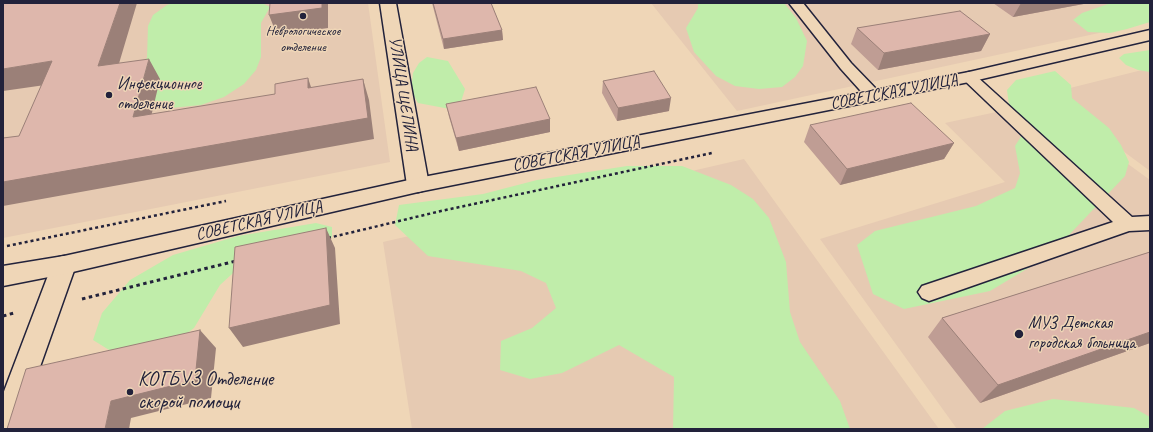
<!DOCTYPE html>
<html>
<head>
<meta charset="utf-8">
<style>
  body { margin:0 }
  #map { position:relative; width:1153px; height:432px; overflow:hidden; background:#efd6b7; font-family:Caveat,sans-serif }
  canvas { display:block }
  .frame { position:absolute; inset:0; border:4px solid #22223b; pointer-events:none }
</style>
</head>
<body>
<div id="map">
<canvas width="1153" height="432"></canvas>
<div class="frame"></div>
</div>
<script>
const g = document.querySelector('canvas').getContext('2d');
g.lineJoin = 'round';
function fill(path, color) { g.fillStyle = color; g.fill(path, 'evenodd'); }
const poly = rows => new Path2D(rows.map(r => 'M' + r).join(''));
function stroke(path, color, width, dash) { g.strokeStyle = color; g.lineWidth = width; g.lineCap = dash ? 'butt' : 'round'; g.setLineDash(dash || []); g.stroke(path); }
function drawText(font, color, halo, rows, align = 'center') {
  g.font = font + ' Caveat,sans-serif'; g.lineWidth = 3; g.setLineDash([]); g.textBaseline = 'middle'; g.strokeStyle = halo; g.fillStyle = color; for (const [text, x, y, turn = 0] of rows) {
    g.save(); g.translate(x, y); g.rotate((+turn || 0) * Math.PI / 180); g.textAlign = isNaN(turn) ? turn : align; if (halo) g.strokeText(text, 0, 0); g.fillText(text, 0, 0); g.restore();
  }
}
const built = poly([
  [3,3,368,3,390,162,3,238],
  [651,3,1150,3,1150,22,737,111],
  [1150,68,1150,171,1046,94],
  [1043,102,1150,180,1150,429,957,429,820,239,1005,182,945,123],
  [744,159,939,429,412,429,383,242]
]);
const green = poly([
  [173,3,262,3,270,7,261,23,261,57,256,70,244,84,224,97,201,105,141,111,130,70,147,58,148,26,153,15,167,5],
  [698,3,784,3,796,18,807,41,803,66,795,77,782,87,759,89,735,86,716,76,694,52,686,28,698,8],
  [1111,3,1150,3,1150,22,1127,29,1110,33,1088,32,1073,20,1082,13],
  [1150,50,1150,72,1138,70,1126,65,1119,58,1124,54],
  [427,57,448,61,465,89,460,105,450,109,418,103,411,91,413,73,419,63],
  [1055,71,1071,85,1072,98,1109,128,1121,145,1129,162,1125,176,1050,255,990,291,904,309,873,294,857,245,875,231,976,206,1015,188,1020,173,1015,146,1027,127,1009,105,1007,90,1016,80],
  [627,166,682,166,731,185,753,199,769,218,786,262,790,312,800,342,840,401,850,429,673,429,674,377,619,345,562,373,530,379,500,370,501,341,532,328,556,308,546,283,521,271,428,256,395,225,399,205,483,194,537,180],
  [316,223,332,227,332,237,321,246,243,264,220,285,194,328,164,351,114,353,93,340,102,313,130,280,173,255,238,236],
  [1053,399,1134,408,1150,417,1150,429,982,429,1005,411]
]);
const pathFar1 = poly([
  [328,238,441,211,712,153],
  [7,246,226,201]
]);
const path = poly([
  [82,299,236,261],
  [3,316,14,313]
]);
const lane = poly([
  [789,3,803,3,851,63,880,93,882,96,880,99,874,101,868,99,841,69,789,3],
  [969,72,974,74,1132,217,1150,216,1150,230,1129,231,929,301,922,298,918,292,922,286,1113,222,964,80,961,77,964,74,969,72]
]);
const street = poly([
  [380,3,396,3,429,185,425,190,418,192,411,190,407,185,380,3],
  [64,256,72,258,76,265,18,429,3,429,3,394,52,265,56,258,64,256]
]);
const primary = poly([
  [1150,30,1150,40,969,82,418,192,64,274,3,286,3,266,64,256,418,178,969,72,1150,30]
]);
const wall = poly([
  [432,3,491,3,502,30,503,40,444,49],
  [993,3,1089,3,1013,17],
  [857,28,990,34,981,51,878,70,851,44],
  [603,81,669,111,617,121,602,93],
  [446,104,550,119,550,132,459,151,449,117],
  [810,125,954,143,944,159,840,185,804,142],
  [1150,252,1150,343,980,403,928,337,942,318]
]);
const shadedWall = poly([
  [120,3,137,3,112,87,98,66],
  [322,3,328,3,328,28,277,35,269,15],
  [1021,3,1089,3,1013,17],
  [502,30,503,40,444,49,443,39],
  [990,34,981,51,878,70,884,53],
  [149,59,160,79,146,138,133,117],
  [52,61,66,82,3,91,3,69],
  [308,78,315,99,308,88],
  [363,79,369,100,374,139,3,206,3,182],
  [671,98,669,111,617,121,618,108],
  [550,119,550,132,459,151,456,138],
  [954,143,944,159,840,185,847,169],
  [326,228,335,248,340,324,243,347,229,328],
  [200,330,216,348,211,398,131,418,129,429,105,429,111,401],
  [1150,332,1150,343,980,403,998,385]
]);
const building = poly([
  [3,3,120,3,98,66,149,59,133,117,275,94,275,84,308,78,308,88,363,79,368,118,3,182,3,138,19,136,52,61,3,69,3,3],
  [270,3,322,3,322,8,269,15,270,3],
  [433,3,491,3,502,30,443,39,433,3],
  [960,11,990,34,884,53,857,28,960,11],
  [654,71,671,98,618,108,603,81,654,71],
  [536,87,550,119,456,138,446,104,536,87],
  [911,103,954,143,847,169,810,125,911,103],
  [326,228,330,305,229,328,235,247,326,228],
  [1150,252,1150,332,998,385,942,318,1150,252],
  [200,330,195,380,111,401,105,429,7,429,26,369,200,330]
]);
const markers = [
  [303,16,4,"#22223b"],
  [109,95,4,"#22223b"],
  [1019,334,5,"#22223b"],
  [130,392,4,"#22223b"]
];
const farPoinames = [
  ["Неврологическое",303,31],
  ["отделение",303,47]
];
const poiNames = [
  ["Инфекционное",117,85],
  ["отделение",117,105],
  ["МУЗ Детская",1028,324],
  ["городская больница",1028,344]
];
const streetNames = [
  ["СОВЕТСКАЯ УЛИЦА",894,92,-11],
  ["УЛИЦА ЩЕПИНА",403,94,81],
  ["СОВЕТСКАЯ УЛИЦА",576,154,-11],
  ["СОВЕТСКАЯ УЛИЦА",259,221,-13]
];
const nearPoinames = [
  ["КОГБУЗ Отделение",138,380],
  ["скорой помощи",138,403]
];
fill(built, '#e6cab2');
fill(green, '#c0edaa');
stroke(lane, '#22223b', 3);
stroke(street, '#22223b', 3);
stroke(primary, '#22223b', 3);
stroke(pathFar1, '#22223b', 2.5, [3, 3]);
stroke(path, '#22223b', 3, [3.5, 3.5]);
fill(lane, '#efd6b7');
fill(street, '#efd6b7');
fill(primary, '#efd6b7');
fill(wall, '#bf9d94');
fill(shadedWall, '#9b8078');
fill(building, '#deb7ac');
stroke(building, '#9b8078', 1);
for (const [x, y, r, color] of markers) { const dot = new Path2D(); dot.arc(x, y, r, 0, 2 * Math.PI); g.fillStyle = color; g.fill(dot); stroke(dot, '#efd6b7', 1.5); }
drawText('14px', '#22223b', '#efd6b7', farPoinames);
drawText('17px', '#22223b', '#efd6b7', poiNames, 'left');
drawText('17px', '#22223b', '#efd6b7', streetNames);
drawText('20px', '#22223b', '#efd6b7', nearPoinames, 'left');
</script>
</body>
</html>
